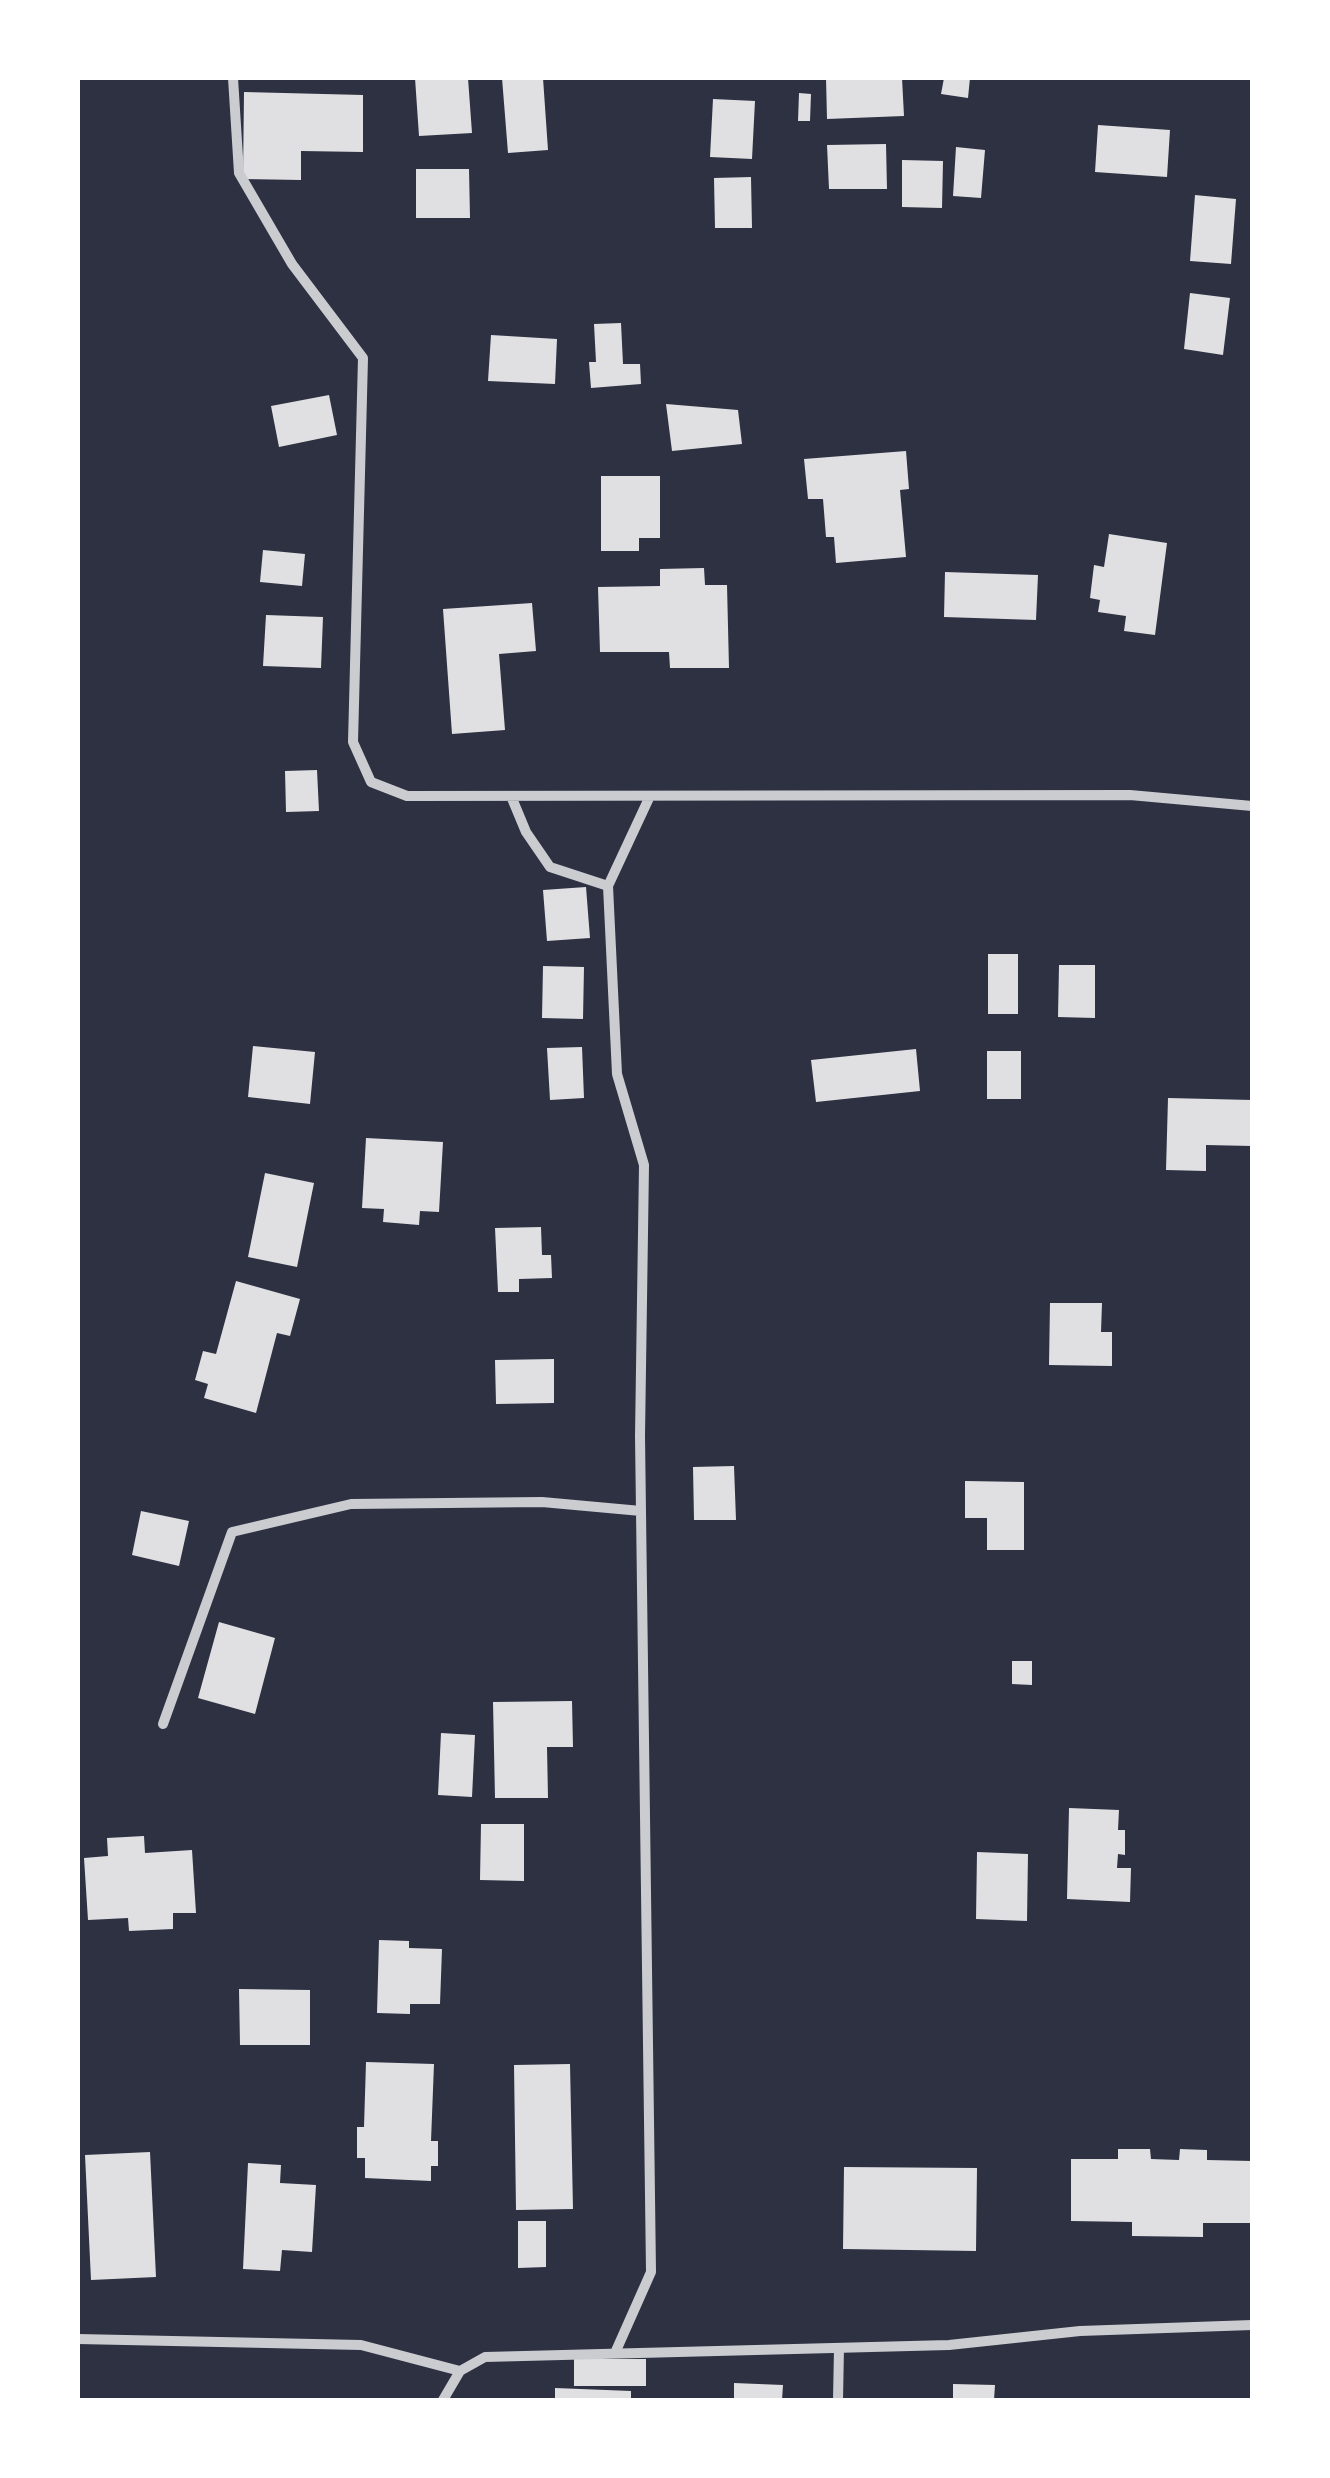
<!DOCTYPE html>
<html>
<head>
<meta charset="utf-8">
<style>
  body { margin:0 }
  #map { position:relative; width:1330px; height:2478px; overflow:hidden; background:#2d3142; font-family:"DM Sans",sans-serif }
  canvas { display:block }
  .frame { position:absolute; inset:0; border:80px solid #fff; pointer-events:none }
</style>
</head>
<body>
<div id="map">
<canvas width="1330" height="2478"></canvas>
<div class="frame"></div>
</div>
<script>
const g = document.querySelector('canvas').getContext('2d');
g.lineJoin = 'round';
function fill(path, color) { g.fillStyle = color; g.fill(path, 'evenodd'); }
const poly = rows => new Path2D(rows.map(r => 'M' + r).join(''));
function stroke(path, color, width, dash) { g.strokeStyle = color; g.lineWidth = width; g.lineCap = dash ? 'butt' : 'round'; g.setLineDash(dash || []); g.stroke(path); }
const building = poly([
  [415,78,468,78,472,133,419,136],
  [502,78,543,78,548,150,508,153],
  [826,78,902,78,904,116,827,119],
  [944,78,970,78,968,98,941,94],
  [244,92,363,95,363,152,301,151,301,180,243,179],
  [799,93,811,94,810,121,798,121],
  [713,99,755,101,752,159,710,157],
  [1098,125,1170,130,1167,177,1095,172],
  [886,144,887,189,829,189,827,145],
  [956,147,985,150,981,198,953,196],
  [902,160,943,161,942,208,902,207],
  [416,169,469,169,470,218,416,218],
  [751,177,752,228,715,228,714,178],
  [1195,195,1236,199,1231,264,1190,261],
  [1190,293,1230,298,1223,355,1184,349],
  [621,323,623,364,640,364,641,384,591,388,589,362,596,362,594,324],
  [491,335,557,339,555,384,488,381],
  [329,395,337,435,279,447,271,406],
  [666,404,738,410,742,444,672,451],
  [906,451,909,489,900,490,906,557,836,563,834,537,826,537,823,499,808,499,804,459],
  [601,476,660,476,660,538,639,538,639,551,601,551],
  [1109,534,1167,543,1155,635,1124,631,1126,616,1098,612,1100,600,1090,598,1094,565,1104,567],
  [263,550,305,554,302,586,260,582],
  [704,568,705,585,727,585,729,668,670,668,669,652,600,652,598,587,660,586,660,569],
  [945,572,1038,575,1036,620,944,617],
  [532,603,536,651,499,654,505,730,452,734,443,609],
  [266,615,323,617,321,668,263,666],
  [317,770,319,811,286,812,285,771],
  [586,887,590,938,547,941,543,890],
  [988,954,1018,954,1018,1014,988,1014],
  [1059,965,1095,965,1095,1018,1058,1017],
  [543,966,584,967,583,1019,542,1018],
  [253,1046,315,1052,310,1104,248,1097],
  [582,1047,584,1098,550,1100,547,1048],
  [916,1049,920,1091,816,1102,811,1060],
  [987,1051,1021,1051,1021,1099,987,1099],
  [1168,1098,1252,1100,1252,1146,1206,1145,1206,1171,1166,1170],
  [366,1138,443,1142,439,1212,420,1211,419,1225,383,1222,384,1209,362,1208],
  [265,1173,314,1183,297,1267,248,1257],
  [541,1227,542,1255,551,1255,552,1278,519,1279,519,1292,498,1292,495,1228],
  [236,1281,300,1299,290,1336,277,1333,256,1413,204,1398,208,1384,195,1380,203,1351,216,1354],
  [1050,1303,1102,1303,1101,1332,1112,1332,1112,1366,1049,1365],
  [554,1359,554,1403,496,1404,495,1360],
  [734,1466,736,1520,694,1520,693,1467],
  [965,1481,1024,1482,1024,1550,987,1550,987,1518,965,1518],
  [141,1511,189,1521,179,1566,132,1555],
  [219,1622,275,1638,255,1714,198,1698],
  [1012,1661,1032,1661,1032,1685,1012,1684],
  [572,1701,573,1747,547,1747,548,1798,495,1798,493,1702],
  [441,1733,475,1735,472,1797,438,1795],
  [1069,1808,1119,1810,1118,1830,1125,1830,1125,1855,1118,1854,1117,1868,1131,1868,1130,1902,1067,1899],
  [481,1824,524,1824,524,1881,480,1880],
  [144,1836,145,1853,192,1850,196,1913,173,1913,173,1929,129,1931,128,1918,88,1920,84,1858,108,1856,107,1838],
  [977,1852,1028,1854,1027,1921,976,1919],
  [379,1940,409,1941,409,1948,442,1949,440,2004,410,2004,410,2014,377,2013],
  [239,1989,310,1990,310,2045,240,2045],
  [366,2062,434,2064,431,2141,438,2141,438,2166,431,2166,431,2181,365,2178,365,2158,357,2158,357,2127,364,2127],
  [570,2064,573,2209,516,2210,514,2065],
  [1118,2149,1150,2149,1151,2159,1179,2160,1180,2149,1207,2150,1207,2160,1252,2161,1252,2223,1203,2223,1203,2237,1132,2236,1132,2222,1071,2221,1071,2159,1118,2159],
  [150,2152,156,2277,91,2280,85,2155],
  [248,2163,281,2165,280,2183,316,2185,312,2252,282,2250,280,2271,243,2269],
  [844,2167,977,2168,976,2251,843,2249],
  [518,2221,546,2221,546,2267,518,2268],
  [574,2359,646,2359,646,2386,574,2386],
  [734,2383,783,2385,782,2400,734,2400],
  [953,2384,995,2385,994,2400,953,2400],
  [555,2388,631,2391,631,2400,555,2400]
]);
const minor = poly([
  [233,78,239,173,292,264,363,358,353,742,371,782,407,796,1130,795,1252,806],
  [511,796,526,832,550,867,608,886],
  [163,1724,232,1532,351,1504,542,1502,641,1511],
  [78,2339,361,2345,460,2371],
  [615,2353,651,2272,640,1436,644,1165,617,1074,608,886,650,796],
  [443,2400,460,2371,485,2357,949,2345,1080,2331,1252,2325],
  [838,2400,839,2348]
]);
fill(building, '#e0e0e3');
stroke(minor, '#caccd0', 10);
</script>
</body>
</html>
